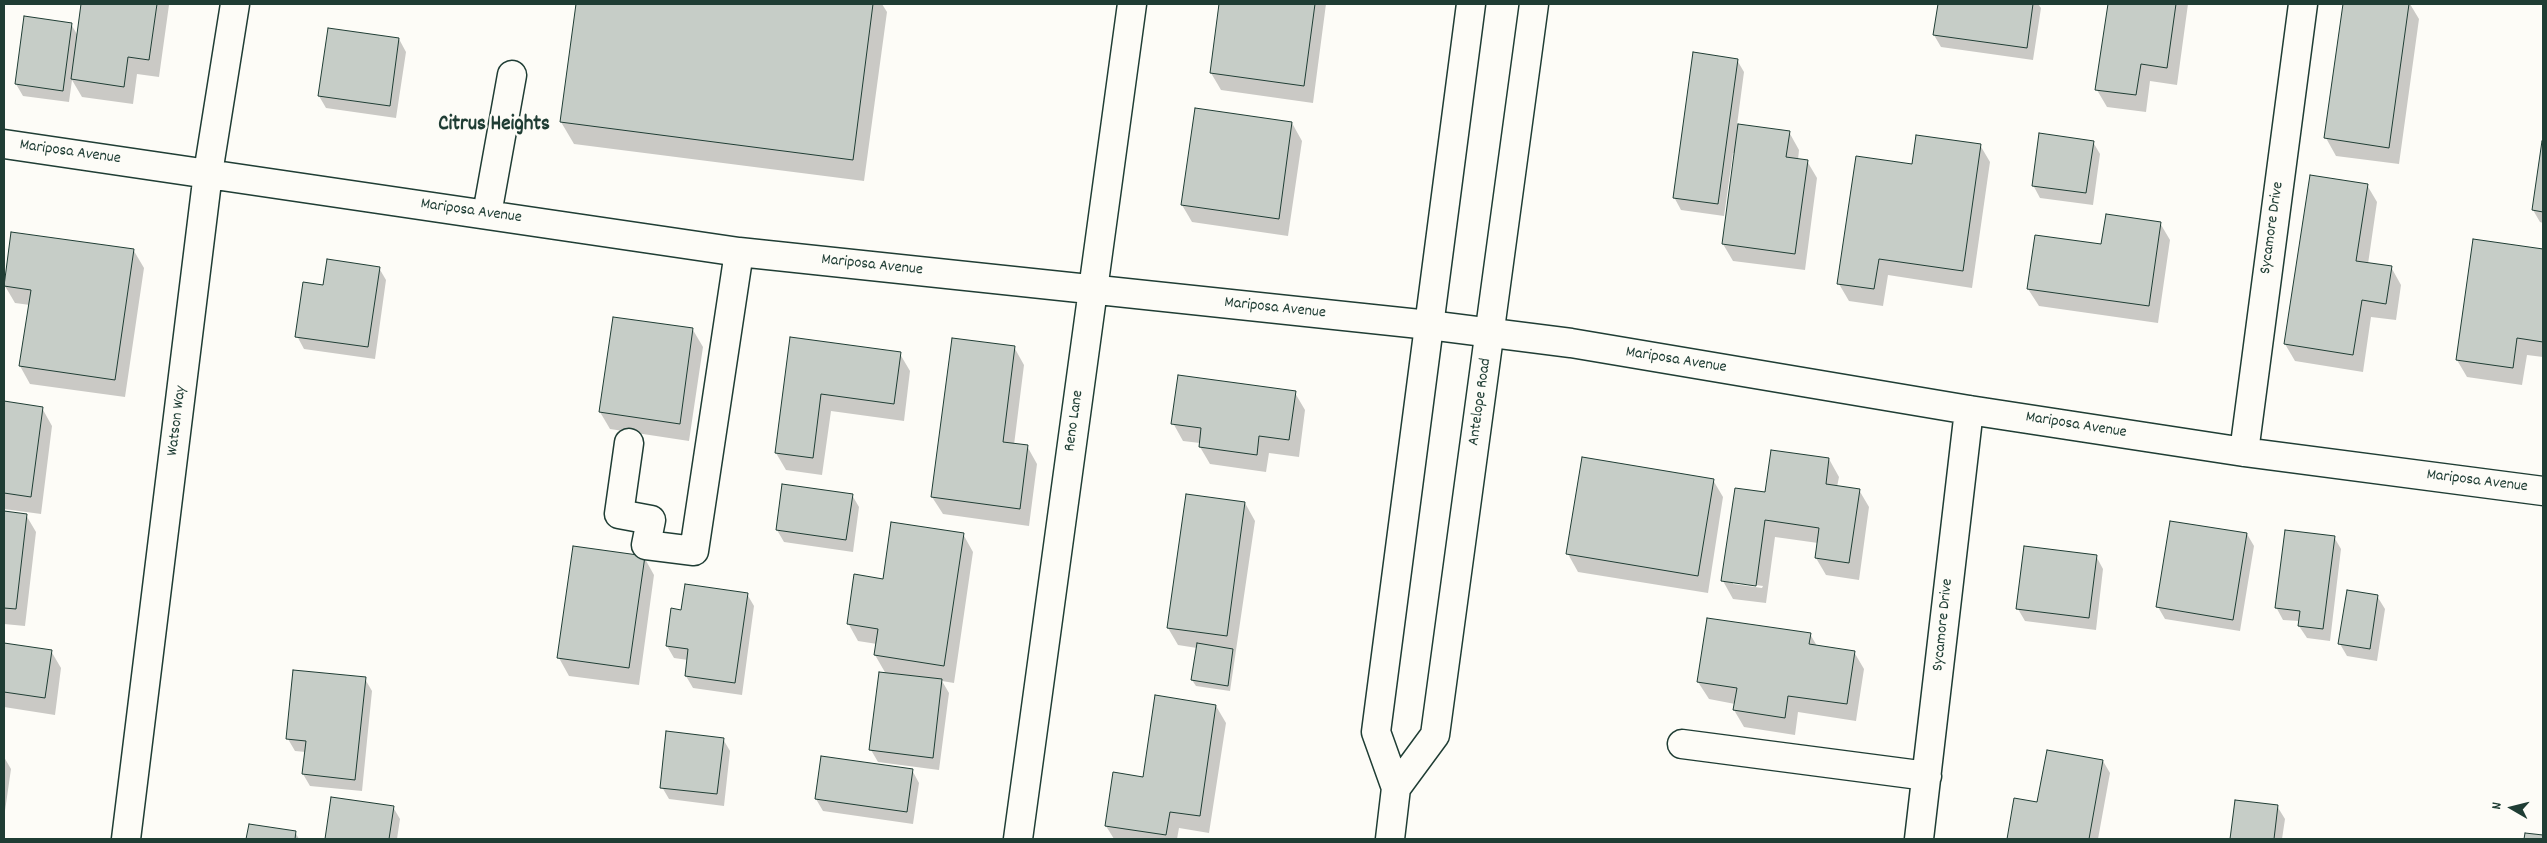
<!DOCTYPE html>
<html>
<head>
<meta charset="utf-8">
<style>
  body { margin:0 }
  #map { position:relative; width:2547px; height:843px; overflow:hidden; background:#fdfcf7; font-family:Dekko,sans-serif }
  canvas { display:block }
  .frame { position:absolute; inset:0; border:5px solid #1f3d34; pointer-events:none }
  .north { position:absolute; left:2487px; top:783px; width:50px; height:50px; -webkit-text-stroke:4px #fdfcf7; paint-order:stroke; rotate:278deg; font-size:14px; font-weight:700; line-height:20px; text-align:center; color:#1f3d34 }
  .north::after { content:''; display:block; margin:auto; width:18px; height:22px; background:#1f3d34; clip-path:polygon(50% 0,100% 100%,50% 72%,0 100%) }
</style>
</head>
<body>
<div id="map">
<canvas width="2547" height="843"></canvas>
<div class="frame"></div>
<div class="north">N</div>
</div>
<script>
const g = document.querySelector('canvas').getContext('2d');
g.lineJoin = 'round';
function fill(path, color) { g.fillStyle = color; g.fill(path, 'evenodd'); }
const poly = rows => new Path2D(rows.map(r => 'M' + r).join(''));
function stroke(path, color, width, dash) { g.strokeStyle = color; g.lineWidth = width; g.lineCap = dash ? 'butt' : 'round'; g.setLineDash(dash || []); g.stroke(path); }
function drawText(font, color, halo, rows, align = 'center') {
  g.font = font + ' Dekko,sans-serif'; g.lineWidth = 4.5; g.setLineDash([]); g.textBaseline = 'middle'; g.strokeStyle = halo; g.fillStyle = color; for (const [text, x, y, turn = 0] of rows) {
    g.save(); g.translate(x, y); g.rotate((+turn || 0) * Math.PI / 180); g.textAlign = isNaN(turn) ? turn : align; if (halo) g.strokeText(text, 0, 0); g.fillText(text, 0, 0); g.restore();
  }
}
const shadow = poly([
  [83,4,169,5,159,77,137,74,133,104,82,97,72,80,69,102,23,96,16,84,71,24,78,36],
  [577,4,882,4,887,12,864,181,574,144,561,122],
  [1221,4,1326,4,1313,103,1221,90,1211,73],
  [1939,4,2038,4,2041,8,2033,60,1941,47,1934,35],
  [2109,4,2188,4,2177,85,2150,81,2146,112,2107,107,2097,90],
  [2345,4,2410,4,2419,19,2399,164,2336,156,2326,138],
  [399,39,406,52,396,118,326,108,319,96],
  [1737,60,1744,72,1737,125,1789,132,1799,150,1798,160,1807,161,1817,178,1805,270,1733,261,1723,244,1735,153,1733,153,1724,216,1681,210,1674,197],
  [1292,123,1302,141,1288,236,1192,222,1182,205],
  [2093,142,2100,154,2093,205,2040,198,2033,185],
  [2543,143,2543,223,2540,222,2533,210],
  [1980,145,1990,162,1972,288,1888,275,1883,306,1849,301,1839,284,1913,165],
  [2367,185,2377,202,2368,264,2391,267,2401,285,2396,320,2371,317,2363,372,2295,361,2285,344],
  [2160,223,2170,240,2158,323,2039,306,2028,289,2102,245],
  [2474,240,2543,250,2543,357,2527,355,2522,385,2467,377,2457,360],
  [134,251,144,268,125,397,30,384,20,366,30,305,15,303,5,286],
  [379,268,386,280,375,359,304,349,297,336,324,287],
  [693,330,703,347,689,441,610,429,600,412],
  [791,339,900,354,910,371,904,421,831,411,822,475,786,470,776,453],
  [1014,347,1024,365,1014,445,1027,446,1037,464,1029,526,943,514,932,497],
  [1295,393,1305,410,1299,457,1269,453,1266,472,1210,464,1200,447,1200,443,1183,441,1173,423],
  [4,403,42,408,52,426,41,514,4,509],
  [1829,459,1839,477,1837,487,1859,490,1869,507,1859,580,1826,575,1816,558,1818,543,1775,537,1766,603,1733,599,1723,581,1766,493],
  [1733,582,1763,586,1762,588,1733,584],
  [1713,480,1723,497,1708,593,1578,572,1568,554],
  [852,495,859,507,853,552,784,542,777,530],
  [1245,503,1255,521,1230,691,1196,686,1192,680,1197,648,1178,645,1168,628],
  [4,512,26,515,36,532,25,626,4,624],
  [963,534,973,552,954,683,942,681,949,693,939,770,878,762,871,750,886,674,875,655,877,644,858,641,848,623,885,580],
  [2247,534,2254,546,2240,631,2165,619,2158,607],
  [2334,537,2341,549,2330,641,2307,638,2299,626,2300,621,2283,620,2276,607],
  [2096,556,2103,569,2096,630,2025,621,2018,609],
  [644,557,654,575,639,685,569,676,559,658],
  [747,594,754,606,742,695,693,688,686,676,688,660,674,658,667,646,682,611],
  [2377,596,2385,609,2377,661,2347,656,2340,644],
  [1810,634,1817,646,1854,652,1864,669,1856,721,1798,712,1795,735,1744,727,1734,710,1735,704,1709,699,1698,682],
  [4,644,51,651,61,668,55,715,4,707],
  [365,679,372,691,362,791,310,786,303,774,306,752,295,751,288,739],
  [1216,706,1226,723,1209,833,1179,828,1177,839,1114,839,1106,826,1144,778],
  [723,739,730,751,724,806,669,799,662,787],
  [4,757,11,769,4,818],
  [2103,761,2110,773,2098,839,2008,839,2015,799,2038,804],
  [912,770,919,783,913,824,823,811,816,799],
  [332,798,393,807,400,819,397,839,326,839],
  [2236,802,2277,806,2285,819,2282,839,2231,839],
  [250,826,295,832,299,839,248,839]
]);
const building = poly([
  [81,4,157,4,149,60,128,57,124,87,71,79,81,4],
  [576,4,873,4,853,160,560,122,576,4],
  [1219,4,1315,4,1304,86,1210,73,1219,4],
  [1938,4,2033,4,2027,48,1933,35,1938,4],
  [2108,4,2176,4,2167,68,2141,64,2136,95,2095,90,2108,4],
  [2343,4,2409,4,2389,148,2324,138,2343,4],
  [24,16,72,23,63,91,15,84,24,16],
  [328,28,399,38,390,106,318,96,328,28],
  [1693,52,1738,59,1718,204,1673,198,1693,52],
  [1195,108,1292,122,1279,219,1181,205,1195,108],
  [1738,124,1790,131,1786,157,1808,160,1795,254,1722,244,1738,124],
  [2039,133,2094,141,2086,193,2032,186,2039,133],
  [1916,135,1981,144,1963,271,1879,259,1874,289,1837,284,1856,156,1912,164,1916,135],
  [2542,141,2543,141,2543,212,2532,210,2542,141],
  [2310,175,2368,184,2356,261,2392,266,2386,304,2362,300,2353,355,2284,344,2310,175],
  [2106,214,2161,222,2149,306,2027,289,2035,235,2101,244,2106,214],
  [11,232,134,249,115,380,19,366,31,290,4,286,11,232],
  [2473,239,2543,249,2543,342,2517,338,2513,368,2456,360,2473,239],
  [327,259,380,267,368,347,295,337,303,282,323,285,327,259],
  [613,317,693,328,680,424,599,412,613,317],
  [790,337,901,352,894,404,821,394,813,458,775,453,790,337],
  [952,338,1015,346,1003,442,1028,445,1020,509,931,497,952,338],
  [1178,375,1296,391,1289,440,1259,436,1257,455,1199,447,1201,428,1171,424,1178,375],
  [4,401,43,407,31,497,4,493,4,401],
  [1771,450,1829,458,1826,484,1860,489,1849,563,1815,558,1819,528,1765,520,1756,586,1721,581,1735,488,1765,492,1771,450],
  [1582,457,1714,479,1698,576,1566,554,1582,457],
  [782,484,853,494,846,540,776,530,782,484],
  [1186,494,1245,502,1227,636,1167,628,1186,494],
  [4,511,27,514,16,609,4,608,4,511],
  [2170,521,2247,533,2233,620,2156,607,2170,521],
  [891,522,964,533,944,666,874,655,878,629,847,624,854,574,883,579,891,522],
  [2285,530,2335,536,2323,629,2298,626,2300,611,2275,608,2285,530],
  [573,546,645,556,629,668,557,658,573,546],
  [2024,546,2097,555,2089,618,2016,609,2024,546],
  [685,584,748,593,735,683,685,676,688,649,666,646,671,608,681,610,685,584],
  [2347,590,2378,595,2370,649,2338,644,2347,590],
  [1707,618,1811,633,1809,644,1855,651,1847,704,1788,696,1785,718,1733,710,1737,688,1697,682,1707,618],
  [4,643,52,650,45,698,4,692,4,643],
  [1197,643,1233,649,1228,686,1191,680,1197,643],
  [293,670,366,677,355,780,302,774,306,741,286,739,293,670],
  [879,672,942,679,933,758,869,750,879,672],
  [1155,695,1216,705,1200,816,1170,812,1166,835,1105,826,1113,772,1143,777,1155,695],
  [666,731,724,738,717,794,660,788,666,731],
  [2047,750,2103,760,2089,839,2007,839,2014,798,2037,802,2047,750],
  [821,756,913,769,907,812,815,799,821,756],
  [331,797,394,806,389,839,325,839,331,797],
  [2235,800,2278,805,2274,839,2230,839,2235,800],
  [249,824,296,831,295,839,246,839,249,824],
  [2525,833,2543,835,2543,839,2524,839,2525,833]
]);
const minor = poly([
  [4,144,739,252,1429,325,1571,343,1969,410,2244,452,2543,491],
  [487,214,512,75],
  [629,443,619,514,651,520,646,545,694,551,739,252],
  [2244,452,2303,4],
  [1682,744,1927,776],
  [126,839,208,173,235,4],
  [1018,839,1132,4],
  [1919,839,1969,410]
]);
const major = poly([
  [1396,788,1435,735,1534,4],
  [1390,839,1396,788,1376,732,1471,4]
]);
const streetNames = [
  ["Mariposa Avenue",70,153,8],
  ["Mariposa Avenue",471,212,8],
  ["Sycamore Drive",2273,228,-82],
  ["Mariposa Avenue",872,266,6],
  ["Mariposa Avenue",1275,309,6],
  ["Mariposa Avenue",1676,361,9],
  ["Antelope Road",1481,402,-82],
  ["Watson Way",178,421,-83],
  ["Reno Lane",1075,421,-82],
  ["Mariposa Avenue",2076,426,9],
  ["Mariposa Avenue",2477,482,7],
  ["Sycamore Drive",1944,625,-84]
];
const districtNames = [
  ["Citrus Heights",494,126]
];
fill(shadow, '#0003');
fill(building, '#c6cdc7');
stroke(building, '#1f3d34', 1);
stroke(minor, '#1f3d34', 31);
stroke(major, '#1f3d34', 31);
stroke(minor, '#fdfcf7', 28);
stroke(major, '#fdfcf7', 28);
drawText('16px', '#1f3d34', '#fdfcf7', streetNames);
drawText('bold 21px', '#1f3d34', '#fdfcf7', districtNames);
</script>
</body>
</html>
